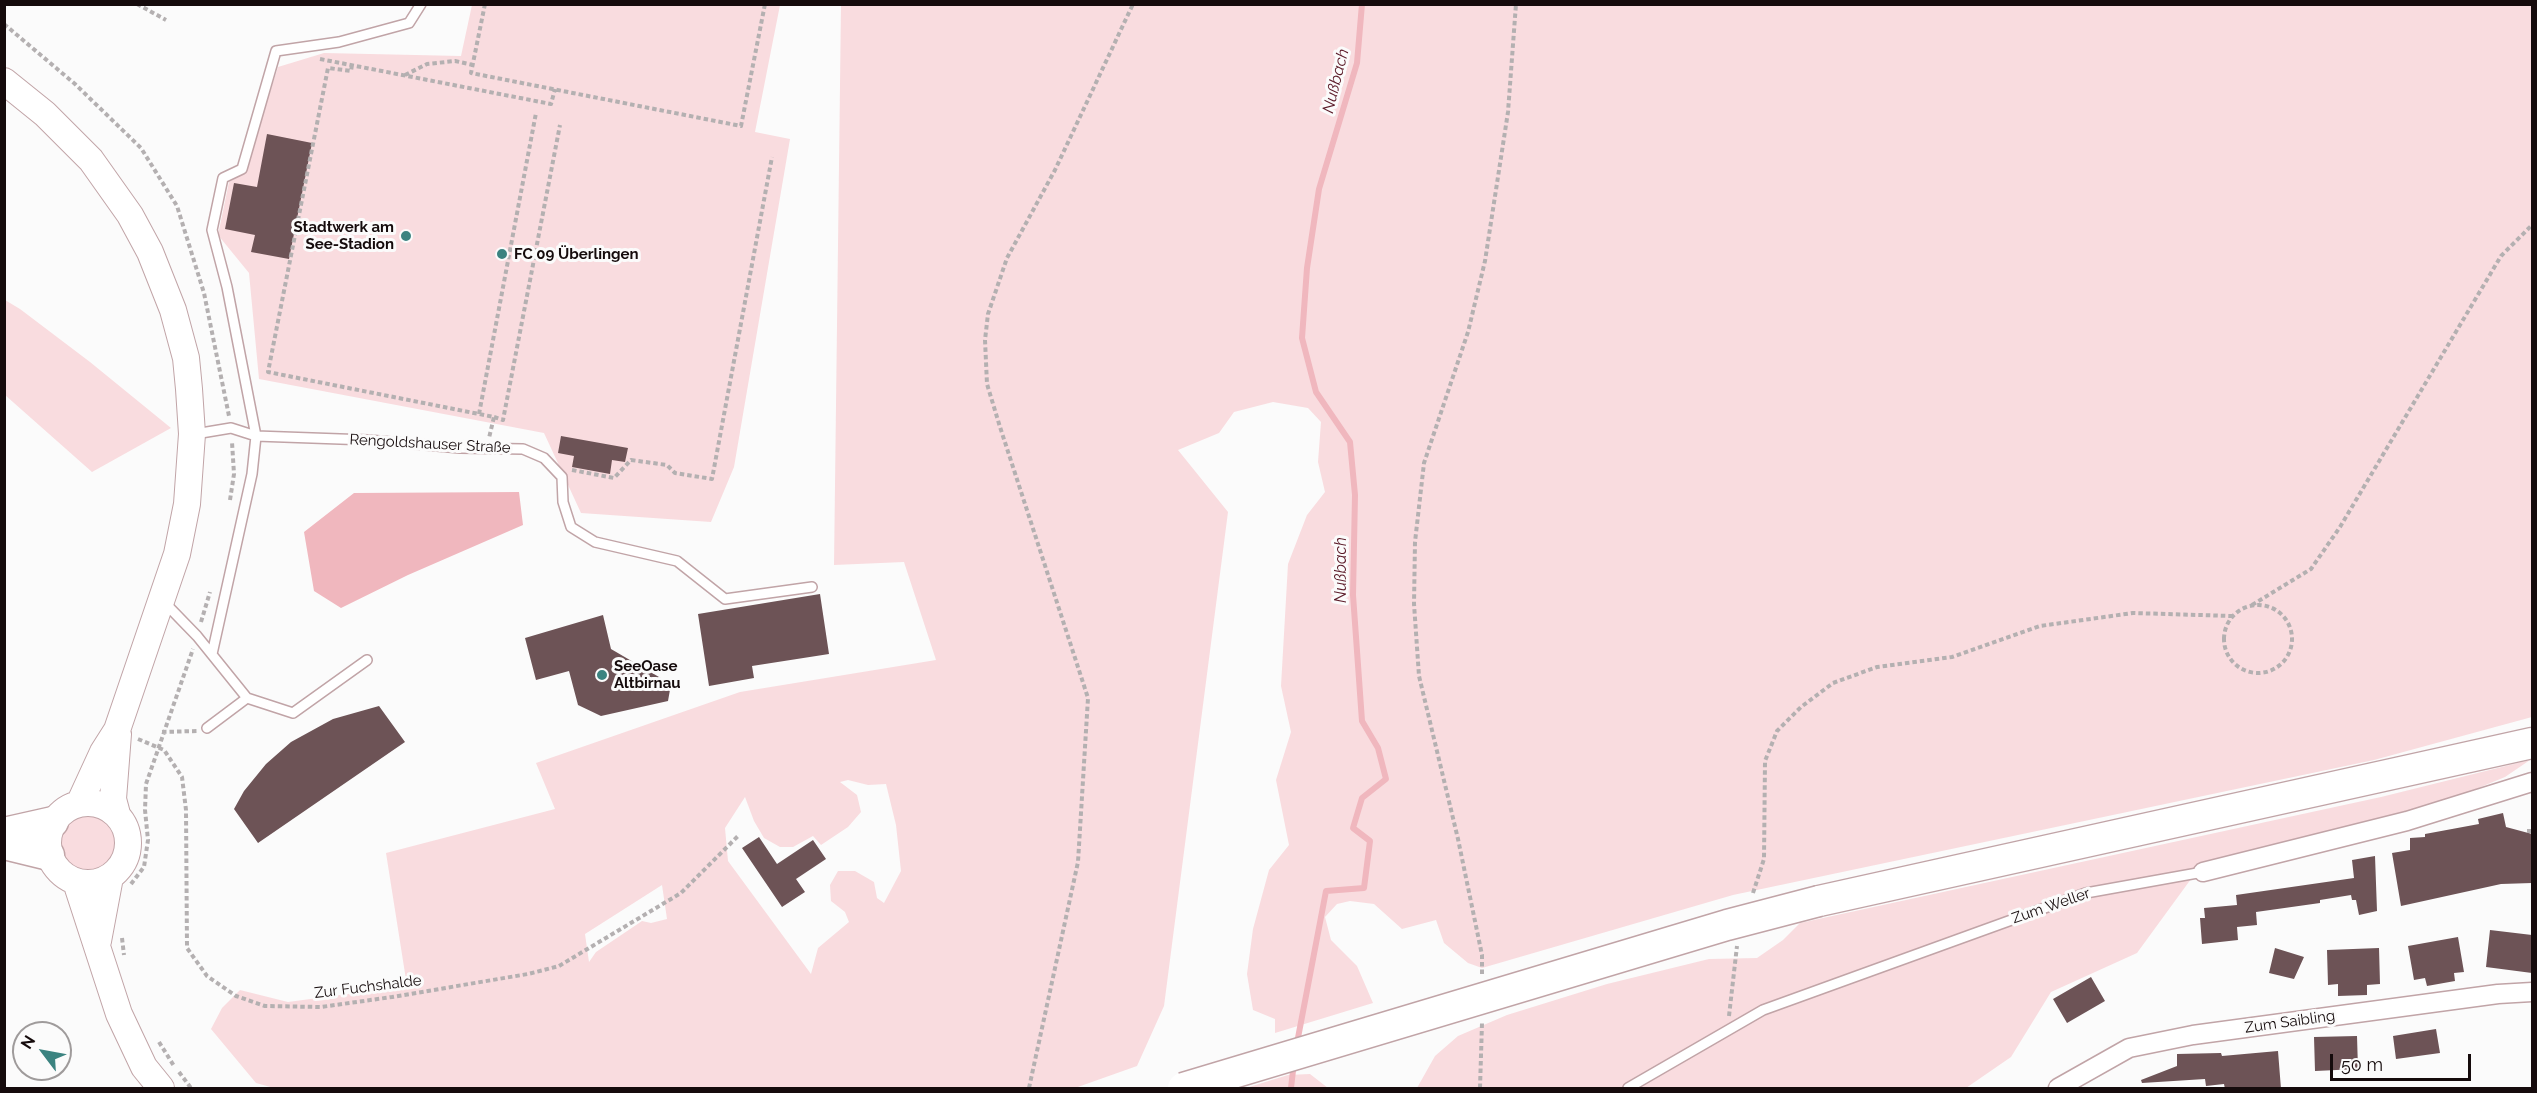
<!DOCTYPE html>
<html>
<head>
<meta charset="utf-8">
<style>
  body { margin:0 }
  #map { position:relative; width:2537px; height:1093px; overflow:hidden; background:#fbfbfb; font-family:Raleway,sans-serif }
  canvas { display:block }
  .frame { position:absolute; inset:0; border:6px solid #150b0c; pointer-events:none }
  .north { position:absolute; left:12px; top:1021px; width:60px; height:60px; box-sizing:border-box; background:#fbfbfb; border:2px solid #9f9b9b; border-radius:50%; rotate:302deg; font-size:16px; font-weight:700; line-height:24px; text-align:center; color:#150b0c }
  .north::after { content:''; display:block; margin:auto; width:21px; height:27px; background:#3b8380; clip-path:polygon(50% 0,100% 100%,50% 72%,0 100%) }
  .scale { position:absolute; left:2330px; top:1054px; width:141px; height:27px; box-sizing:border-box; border:3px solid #150b0c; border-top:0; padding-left:8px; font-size:18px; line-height:21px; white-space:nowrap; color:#150b0c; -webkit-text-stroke:4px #fbfbfb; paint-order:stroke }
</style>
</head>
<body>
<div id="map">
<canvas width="2537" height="1093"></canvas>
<div class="frame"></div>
<div class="north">N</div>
<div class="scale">50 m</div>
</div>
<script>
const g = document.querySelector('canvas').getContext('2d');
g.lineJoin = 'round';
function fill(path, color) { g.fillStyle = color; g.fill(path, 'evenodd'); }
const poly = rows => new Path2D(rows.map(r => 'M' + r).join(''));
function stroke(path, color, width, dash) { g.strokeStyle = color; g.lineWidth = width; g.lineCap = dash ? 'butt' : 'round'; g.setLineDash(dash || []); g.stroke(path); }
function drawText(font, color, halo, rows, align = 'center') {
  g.font = font + ' Raleway,sans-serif'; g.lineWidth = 6; g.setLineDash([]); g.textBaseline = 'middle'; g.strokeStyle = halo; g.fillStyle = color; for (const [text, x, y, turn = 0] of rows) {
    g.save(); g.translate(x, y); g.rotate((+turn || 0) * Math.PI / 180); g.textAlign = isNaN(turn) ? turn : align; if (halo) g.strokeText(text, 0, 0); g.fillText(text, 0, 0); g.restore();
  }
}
const green = poly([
  [472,5,780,5,755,132,790,139,734,467,711,522,581,513,544,433,259,379,249,273,218,235,229,182,244,173,278,67,324,53,461,56],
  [841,5,2532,5,2532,717,2374,760,1733,895,1482,968,1468,963,1444,943,1436,920,1402,929,1374,904,1350,901,1337,904,1325,917,1331,940,1357,966,1373,1003,1275,1033,1275,1019,1253,1010,1247,974,1253,929,1269,870,1289,845,1276,780,1291,732,1281,686,1288,564,1307,515,1325,492,1318,462,1321,422,1308,408,1273,402,1234,412,1219,433,1178,450,1228,512,1164,1006,1137,1066,1075,1088,274,1088,256,1083,211,1029,222,1008,240,990,288,1002,407,986,386,853,555,809,536,763,740,692,936,660,904,562,834,565],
  [848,780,868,785,886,784,896,825,901,871,884,903,877,898,874,882,855,871,838,871,830,885,831,901,845,912,849,922,818,948,811,974,728,861,725,828,745,797,754,821,764,838,780,847,793,847,813,836,821,845,848,827,861,812,857,795,840,782],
  [662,885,667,919,651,923,642,921,596,952,589,962,585,934],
  [5,300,20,309,90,362,171,428,92,472,5,395],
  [2530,760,2505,777,2408,817,2298,855,2191,879,2137,953,2051,992,2011,1057,1966,1088,1417,1088,1435,1056,1458,1036,1507,1015,1607,984,1709,959,1757,958,1783,940,1800,923,2381,797],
  '59 841a29 29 0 1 1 58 0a29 29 0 1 1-58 0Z',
  [1310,1074,1328,1088,1246,1088,1288,1075]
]);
const water = poly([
  [519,492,523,525,408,575,341,608,314,591,304,532,354,493]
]);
const stream = poly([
  [1297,1043,1326,891,1364,888,1370,841,1353,828,1362,798,1386,779,1378,748,1362,721,1353,595,1355,495,1350,442,1316,392,1302,338,1307,268,1319,189,1357,63,1362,4],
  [1291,1088,1294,1062]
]);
const building = poly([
  [267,134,312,143,289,259,251,252,255,235,225,229,234,183,257,187],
  [561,436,628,448,625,462,612,460,610,474,572,467,574,456,558,453],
  [820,594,829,654,752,666,754,678,709,686,698,614],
  [603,615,611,649,671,684,668,701,601,716,578,705,569,671,536,680,525,638],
  [379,706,405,742,258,843,234,809,244,791,266,764,291,742,333,719],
  [2503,813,2506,827,2532,834,2532,883,2501,884,2401,906,2392,853,2410,850,2410,838,2425,837,2425,834,2479,824,2478,819],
  [759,837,777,864,813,840,826,859,796,879,805,892,782,907,742,848],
  [2375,856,2377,911,2359,915,2356,900,2352,900,2351,895,2320,900,2320,903,2256,912,2257,925,2237,927,2238,940,2202,944,2200,918,2205,918,2204,908,2237,905,2236,895,2354,878,2352,860],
  [2490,930,2532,935,2532,973,2486,967],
  [2458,937,2464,972,2454,973,2455,981,2427,986,2425,978,2414,980,2408,946],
  [2275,948,2304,957,2294,979,2269,973],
  [2379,948,2380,984,2367,985,2367,995,2338,996,2338,984,2328,985,2327,950],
  [2091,977,2105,1001,2067,1023,2053,999],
  [2436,1029,2440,1053,2396,1059,2393,1036],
  [2357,1036,2358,1069,2315,1071,2314,1037],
  [2278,1051,2281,1089,2225,1089,2224,1084,2206,1086,2205,1079,2142,1083,2141,1080,2177,1066,2177,1054,2221,1053,2222,1056]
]);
const path = poly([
  [137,4,166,20],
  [485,4,471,73,741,126,765,4],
  [4,24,75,84,141,148,177,206,204,293,229,416],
  [320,59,551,104,555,89],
  [352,65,351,71,328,68,268,372,494,417,489,438],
  [405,75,427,64,455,61,473,65],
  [479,414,536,113],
  [494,417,503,420,560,125],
  [572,470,614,478,631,460,667,465,675,473,712,479,772,157],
  [230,500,234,474,232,442],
  '2224 639a34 34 0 1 1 68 0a34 34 0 1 1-68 0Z',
  [2252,605,2311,569,2340,527,2501,256,2532,225],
  [201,622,210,592],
  [162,732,197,731],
  [138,739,164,750,182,777,186,810,187,948,207,976,236,996,265,1006,321,1007,392,997,528,974,559,966,681,893,739,835],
  [2527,831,2532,831],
  [131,884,144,867,148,840,145,810,146,784,193,649],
  [1753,893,1764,859,1765,761,1777,731,1801,707,1833,683,1877,667,1952,657,2040,626,2133,613,2232,616],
  [122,938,124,955],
  [1482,974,1482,955,1458,839,1419,676,1414,604,1415,542,1424,463,1468,332,1485,261,1508,112,1516,4],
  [1729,1016,1737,946],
  [159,1042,174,1066],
  [179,1072,191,1088],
  [1029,1088,1078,862,1088,698,1000,427,987,384,985,340,988,314,1007,258,1055,170,1133,4],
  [1480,1088,1482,1023]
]);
const lane = poly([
  [195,434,231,428,256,436,368,440,460,448,523,449,544,458,562,477,563,502,571,527,595,542,677,561,725,599,812,587],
  [163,601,197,636,247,698,293,713,367,660],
  [212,654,252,474,256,436,227,287,212,230,223,178,242,169,276,51,339,42,409,23,421,4],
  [207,728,247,698],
  [1628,1088,1763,1010,2086,893,2203,872]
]);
const street = poly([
  [2203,872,2407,821,2532,782],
  [2058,1088,2129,1048,2193,1035,2498,994,2532,992]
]);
const secondary = poly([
  [4,81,45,114,91,160,130,215,150,252,173,310,186,358,189,389,192,434,187,504,177,554,117,730,103,752,80,802],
  '48 843a40 40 0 1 1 80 0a40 40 0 1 1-80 0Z',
  [117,814,113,799,118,734],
  [76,882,119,1014,144,1067,161,1088],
  [98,941,110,877]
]);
const primary = poly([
  [4,833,53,822],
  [4,844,49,855],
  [1819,901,2532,743]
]);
const primaryBridge = poly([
  [1183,1088,1727,925,1819,901]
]);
const markers = [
  [406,236,6,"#3b8380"],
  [502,254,6,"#3b8380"],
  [602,675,6,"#3b8380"]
];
const poiNames = [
  ["Stadtwerk am",394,227,"right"],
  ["See-Stadion",394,244,"right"],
  ["FC 09 Überlingen",514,254],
  ["SeeOase",614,666],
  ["Altbirnau",614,683]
];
const streetNames = [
  ["Rengoldshauser Straße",430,444,3],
  ["Zum Weller",2051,906,-19],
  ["Zur Fuchshalde",368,987,-7],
  ["Zum Saibling",2290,1022,-8]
];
const waterNames = [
  ["Nußbach",1336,81,-76],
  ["Nußbach",1341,570,-90]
];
fill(green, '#f9dcdf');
fill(water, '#f0b7be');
stroke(stream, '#f0b7be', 6);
fill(building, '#6d5356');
stroke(lane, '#c1a4a7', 12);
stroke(street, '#c1a4a7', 21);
stroke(secondary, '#c1a4a7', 28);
stroke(primary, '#c1a4a7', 33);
stroke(path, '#b4b0b1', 4, [4.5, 3]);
stroke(lane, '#fff', 9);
stroke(street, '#fff', 18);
stroke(secondary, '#fff', 26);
stroke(primary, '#fff', 30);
stroke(primaryBridge, '#c1a4a7', 33, []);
stroke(primaryBridge, '#fff', 30);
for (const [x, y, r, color] of markers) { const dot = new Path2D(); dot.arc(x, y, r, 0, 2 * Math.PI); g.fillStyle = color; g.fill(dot); stroke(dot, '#fbfbfb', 2); }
drawText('bold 15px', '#150b0c', '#fbfbfb', poiNames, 'left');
drawText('15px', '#150b0c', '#fbfbfb', streetNames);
drawText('italic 16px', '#5a1927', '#fbfbfb', waterNames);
</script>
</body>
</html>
